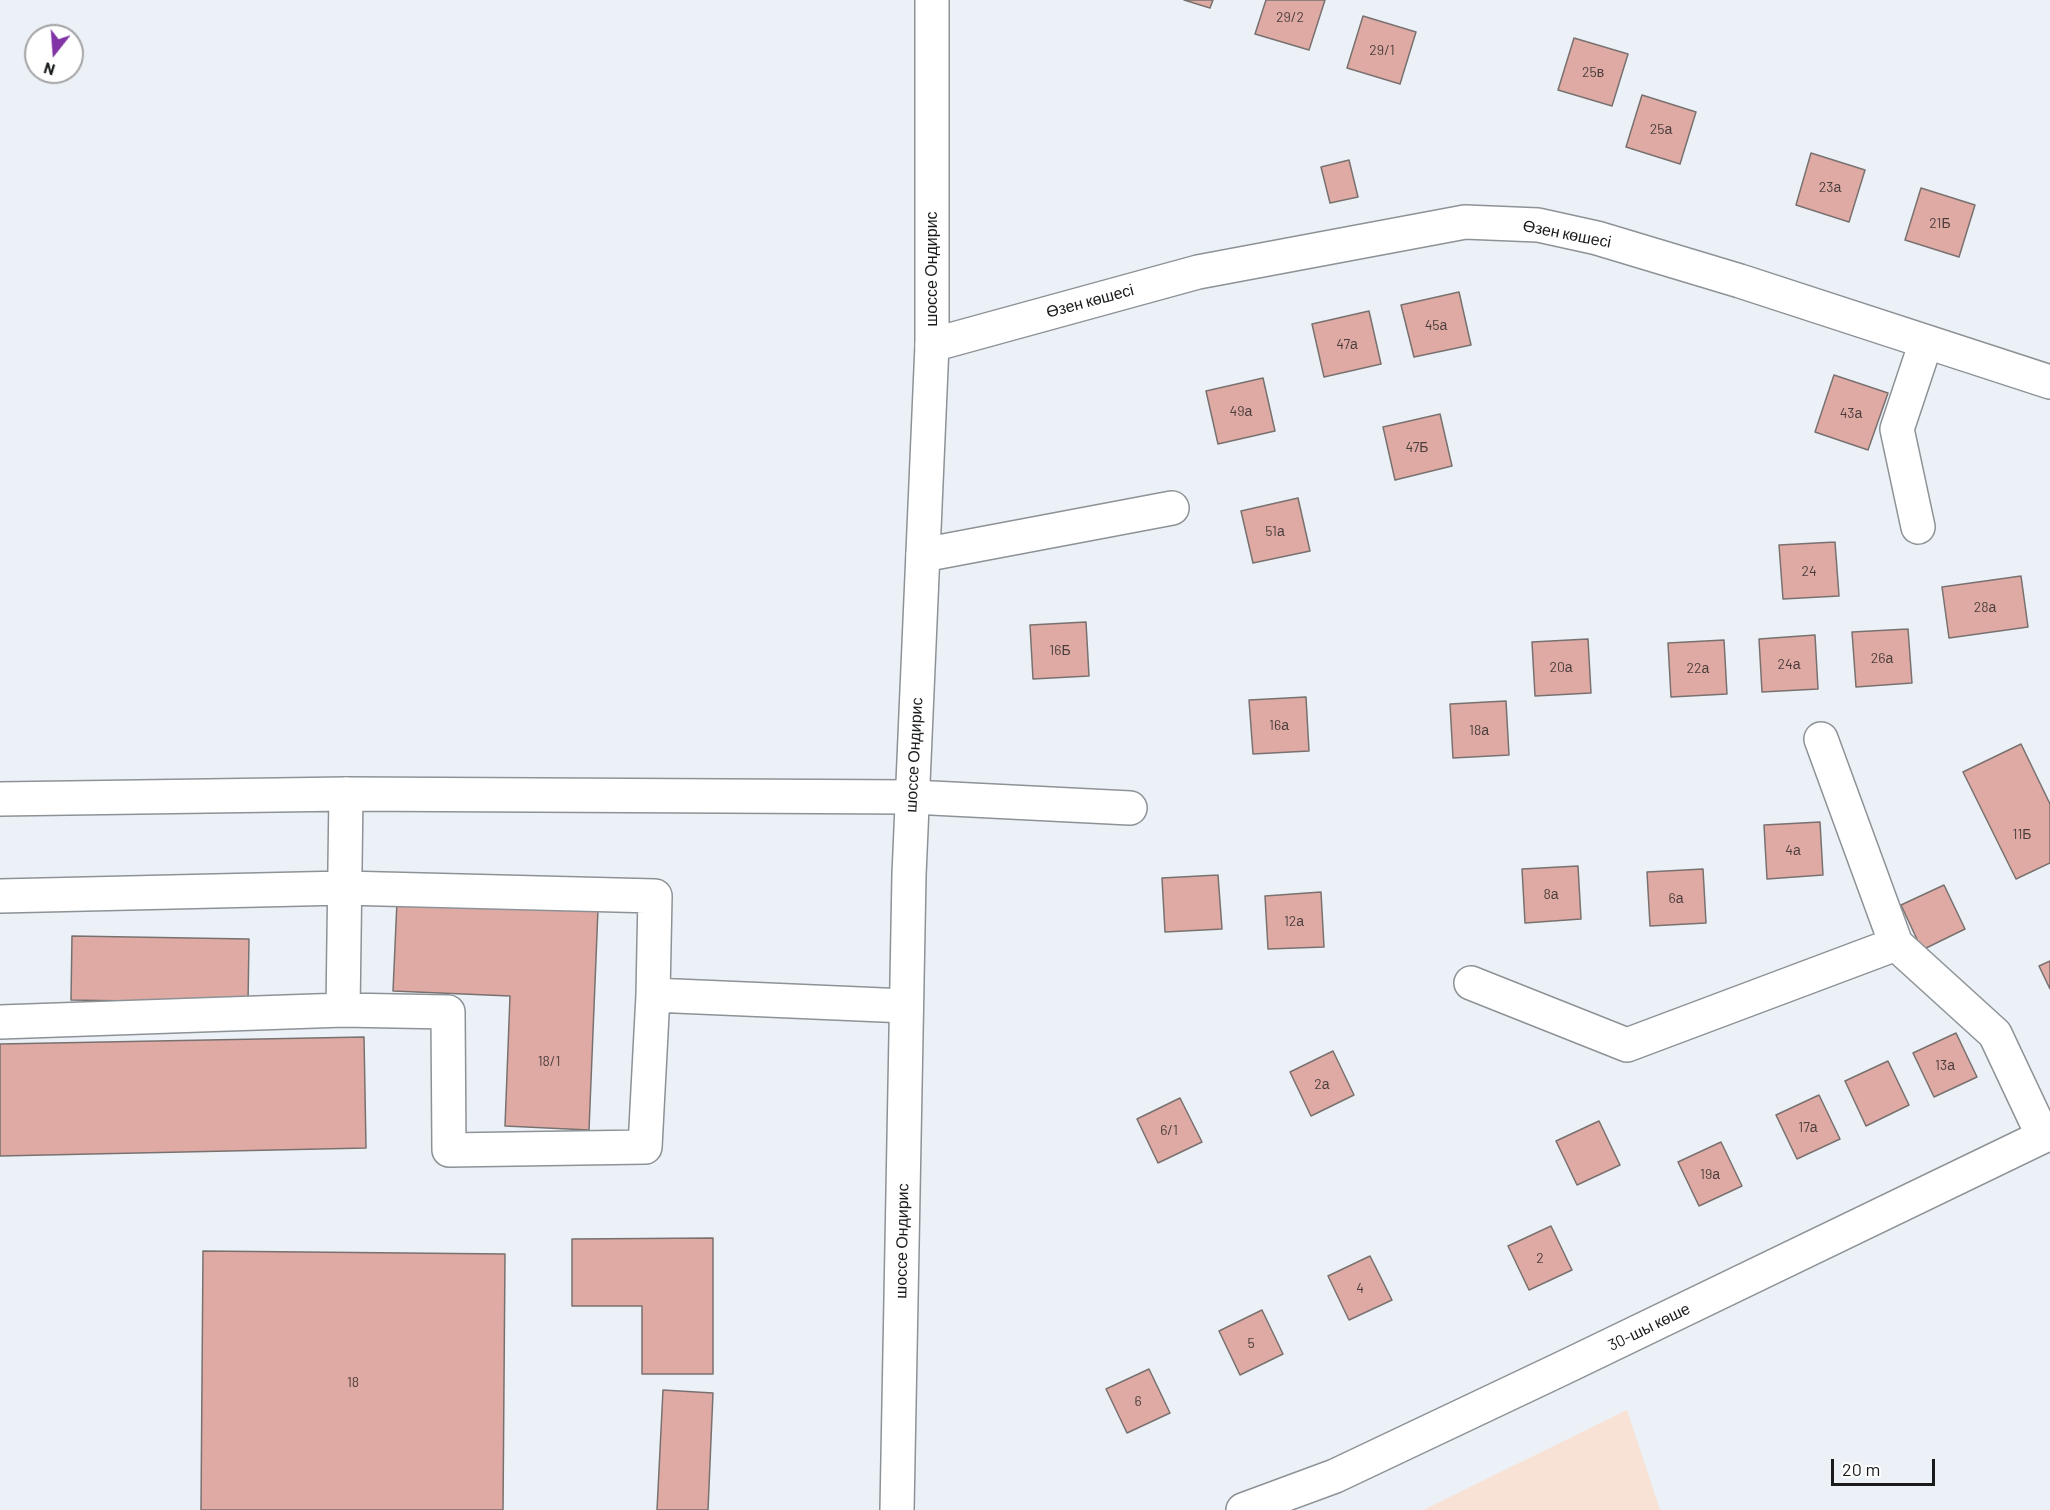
<!DOCTYPE html>
<html>
<head>
<meta charset="utf-8">
<style>
  body { margin:0 }
  #map { position:relative; width:2050px; height:1510px; overflow:hidden; background:#ecf1f7; font-family:Barlow,sans-serif }
  canvas { display:block }
  .north { position:absolute; left:24px; top:24px; width:60px; height:60px; box-sizing:border-box; background:#fff; border:2px solid #a3a3a4; border-radius:50%; rotate:197deg; font-size:16px; font-weight:700; line-height:24px; text-align:center; color:#181a1b }
  .north::after { content:''; display:block; margin:auto; width:21px; height:27px; background:#8034a5; clip-path:polygon(50% 0,100% 100%,50% 72%,0 100%) }
  .scale { position:absolute; left:1831px; top:1459px; width:104px; height:27px; box-sizing:border-box; border:3px solid #181a1b; border-top:0; padding-left:8px; font-size:18px; line-height:21px; white-space:nowrap; color:#181a1b; -webkit-text-stroke:4px #fff; paint-order:stroke }
</style>
</head>
<body>
<div id="map">
<canvas width="2050" height="1510"></canvas>
<div class="north">N</div>
<div class="scale">20 m</div>
</div>
<script>
const g = document.querySelector('canvas').getContext('2d');
g.lineJoin = 'round';
function fill(path, color) { g.fillStyle = color; g.fill(path, 'evenodd'); }
const poly = rows => new Path2D(rows.map(r => 'M' + r).join(''));
function stroke(path, color, width, dash) { g.strokeStyle = color; g.lineWidth = width; g.lineCap = dash ? 'butt' : 'round'; g.setLineDash(dash || []); g.stroke(path); }
function drawText(font, color, halo, rows, align = 'center') {
  g.font = font + ' Barlow,sans-serif'; g.lineWidth = 4.5; g.setLineDash([]); g.textBaseline = 'middle'; g.strokeStyle = halo; g.fillStyle = color; for (const [text, x, y, turn = 0] of rows) {
    g.save(); g.translate(x, y); g.rotate((+turn || 0) * Math.PI / 180); g.textAlign = isNaN(turn) ? turn : align; if (halo) g.strokeText(text, 0, 0); g.fillText(text, 0, 0); g.restore();
  }
}
const industrial = poly([
  [1627,1410,1660,1510,1423,1510]
]);
const building = poly([
  [1184,0,1213,0,1210,8,1184,0],
  [1266,0,1325,0,1309,50,1255,34,1266,0],
  [1363,16,1416,32,1400,84,1347,68,1363,16],
  [1574,38,1628,54,1612,106,1558,90,1574,38],
  [1642,95,1696,112,1680,164,1626,147,1642,95],
  [1811,153,1865,170,1849,222,1796,205,1811,153],
  [1349,160,1358,197,1330,203,1321,167,1349,160],
  [1921,188,1975,205,1959,257,1905,240,1921,188],
  [1459,292,1471,345,1414,357,1401,305,1459,292],
  [1369,311,1381,364,1324,377,1312,324,1369,311],
  [1834,375,1888,393,1868,450,1815,432,1834,375],
  [1263,378,1275,431,1218,444,1206,391,1263,378],
  [1440,414,1452,466,1395,480,1383,427,1440,414],
  [1298,498,1310,551,1253,563,1241,511,1298,498],
  [1835,542,1839,596,1783,599,1779,545,1835,542],
  [2021,576,2028,627,1949,638,1942,587,2021,576],
  [1086,622,1089,676,1033,679,1030,625,1086,622],
  [1908,629,1912,683,1856,687,1852,632,1908,629],
  [1815,635,1818,689,1762,692,1759,639,1815,635],
  [1588,639,1591,693,1535,696,1532,642,1588,639],
  [1724,640,1727,694,1671,697,1668,643,1724,640],
  [1306,697,1309,751,1253,754,1249,700,1306,697],
  [1506,701,1509,755,1453,758,1450,704,1506,701],
  [2021,744,2050,804,2050,863,2016,879,1963,772,2021,744],
  [1820,822,1823,875,1767,879,1764,825,1820,822],
  [1578,866,1581,919,1525,923,1522,869,1578,866],
  [1703,869,1706,923,1650,926,1647,872,1703,869],
  [1218,875,1222,929,1165,932,1162,878,1218,875],
  [1944,885,1965,929,1922,950,1901,905,1944,885],
  [1321,892,1324,947,1268,949,1265,896,1321,892],
  [397,901,598,909,589,1130,505,1126,510,996,393,991,397,901],
  [72,936,249,939,248,1003,71,1000,72,936],
  [2050,961,2050,989,2039,966,2050,961],
  [1956,1033,1977,1077,1934,1097,1913,1053,1956,1033],
  [364,1037,366,1148,0,1156,0,1044,364,1037],
  [1333,1051,1354,1095,1311,1116,1290,1072,1333,1051],
  [1888,1061,1909,1105,1866,1126,1845,1081,1888,1061],
  [1819,1095,1840,1139,1797,1159,1776,1115,1819,1095],
  [1180,1098,1202,1142,1158,1163,1137,1119,1180,1098],
  [1599,1121,1620,1165,1577,1185,1556,1141,1599,1121],
  [1721,1142,1742,1186,1699,1206,1678,1162,1721,1142],
  [1551,1226,1572,1270,1529,1290,1508,1246,1551,1226],
  [713,1238,713,1374,642,1374,642,1306,572,1306,572,1239,713,1238],
  [203,1251,505,1254,503,1510,201,1510,203,1251],
  [1370,1256,1392,1300,1349,1320,1328,1276,1370,1256],
  [1262,1310,1283,1354,1240,1375,1219,1331,1262,1310],
  [1149,1369,1170,1413,1127,1433,1106,1389,1149,1369],
  [663,1390,713,1393,708,1510,657,1510,663,1390]
]);
const street = poly([
  [932,345,1198,272,1465,222,1538,225,1597,238,1740,281,2050,382],
  [1918,527,1897,429,1926,342],
  [923,555,1172,508],
  [1821,739,1896,944,1995,1034,2043,1136],
  [0,799,346,794,912,797,1130,808],
  [0,896,344,888,655,896,653,995,645,1147,449,1150,448,1012,343,1010,0,1022],
  [1471,983,1627,1045,1896,944],
  [653,995,906,1006],
  [343,1010,346,794]
]);
const secondary = poly([
  [897,1510,909,875,932,345,932,0],
  [1243,1510,1335,1476,1563,1368,2050,1133]
]);
const numberNames = [
  ["29/2",1290,17],
  ["29/1",1382,50],
  ["25в",1593,72],
  ["25а",1661,129],
  ["23а",1830,187],
  ["21Б",1940,223],
  ["45а",1436,325],
  ["47а",1347,344],
  ["49а",1241,411],
  ["43а",1851,413],
  ["47Б",1417,447],
  ["51а",1275,531],
  ["24",1809,571],
  ["28а",1985,607],
  ["16Б",1060,650],
  ["26а",1882,658],
  ["24а",1789,664],
  ["20а",1561,667],
  ["22а",1698,668],
  ["16а",1279,725],
  ["18а",1479,730],
  ["11Б",2022,834],
  ["4а",1793,850],
  ["8а",1551,894],
  ["6а",1676,898],
  ["12а",1294,921],
  ["18/1",549,1061],
  ["13а",1945,1065],
  ["2а",1322,1084],
  ["17а",1808,1127],
  ["6/1",1169,1130],
  ["19а",1710,1174],
  ["2",1540,1258],
  ["4",1360,1288],
  ["5",1251,1343],
  ["18",353,1382],
  ["6",1138,1401]
];
const streetNames = [
  ["Өзен көшесі",1567,234,11],
  ["шоссе Ондирис",932,269,-90],
  ["Өзен көшесі",1090,301,-15],
  ["шоссе Ондирис",914,755,-87],
  ["шоссе Ондирис",902,1241,-89],
  ["30-шы көше",1649,1327,-26]
];
fill(industrial, '#f8e2d5');
fill(building, '#e0aaa4');
stroke(building, '#787170', 1.5);
stroke(street, '#8c9296', 36);
stroke(secondary, '#8c9296', 36);
stroke(street, '#fff', 33);
stroke(secondary, '#fff', 33);
drawText('14px', '#4a3e3d', null, numberNames);
drawText('16px', '#181a1b', '#fff', streetNames);
</script>
</body>
</html>
